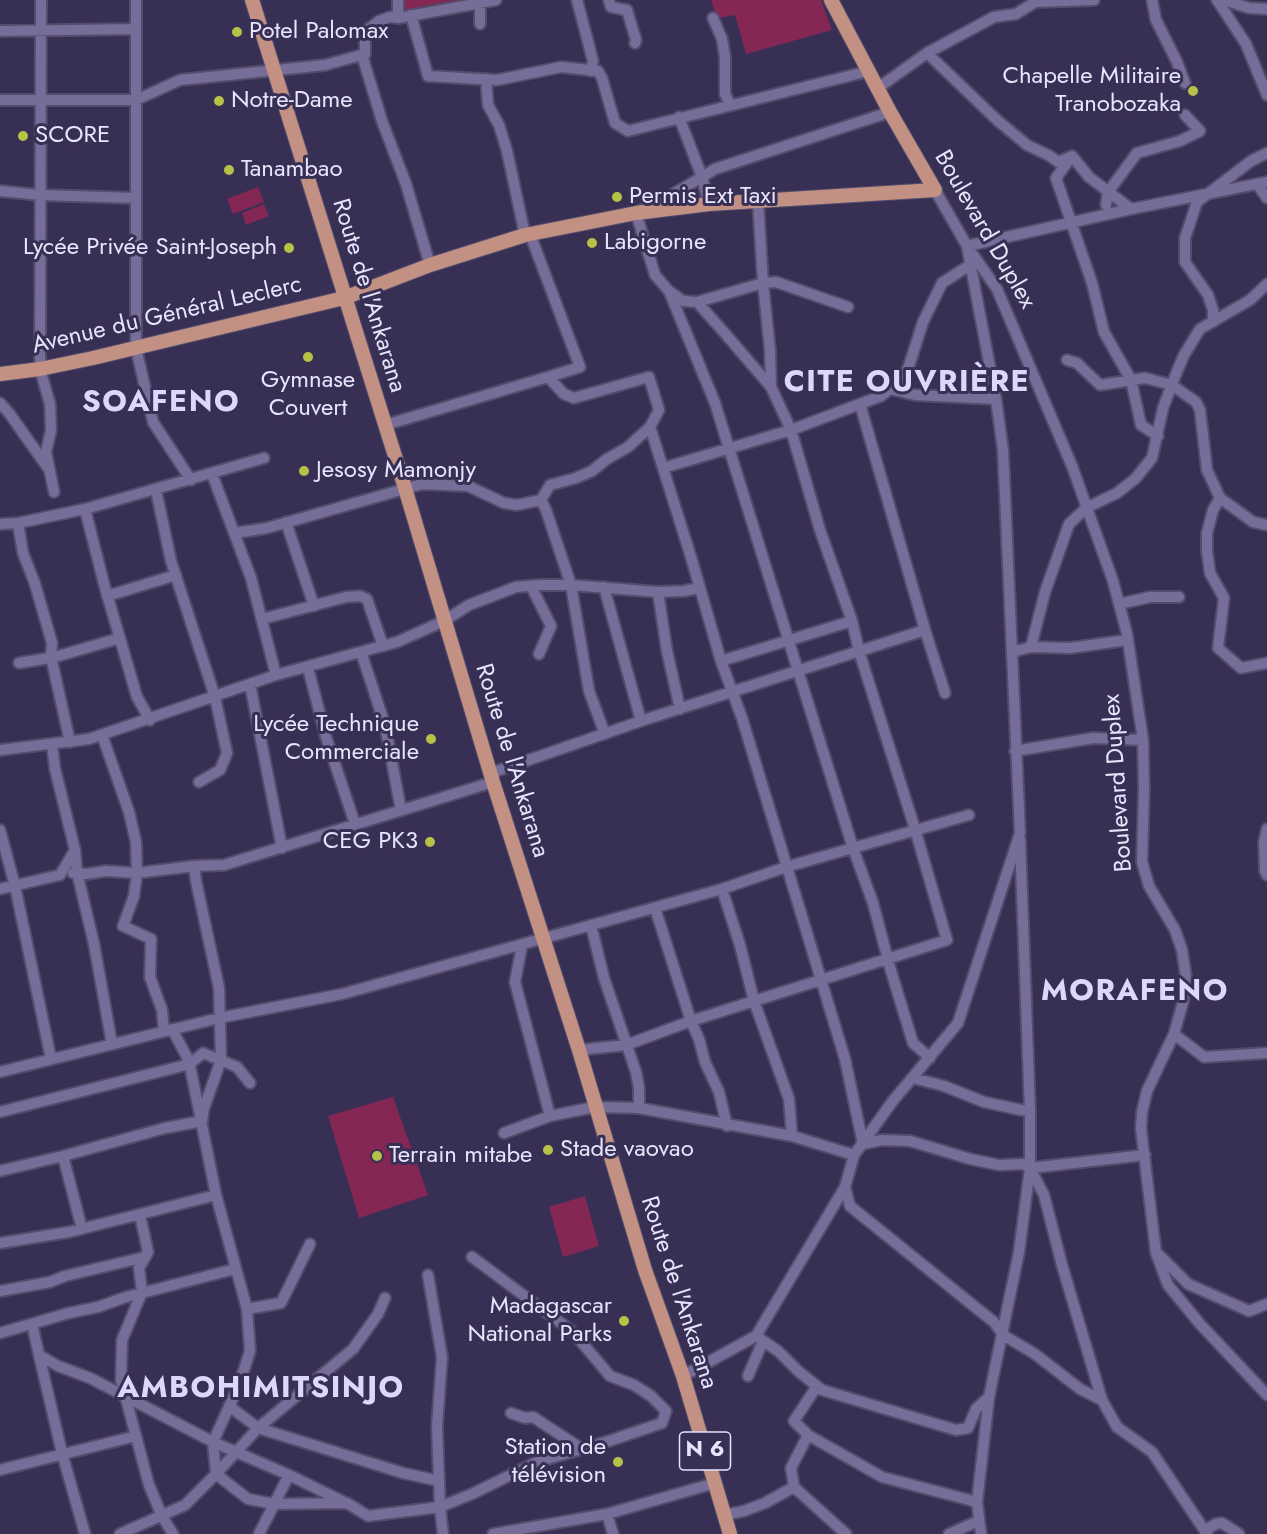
<!DOCTYPE html>
<html>
<head>
<meta charset="utf-8">
<style>
  body { margin:0 }
  canvas { display:block; background:#382f54 }
</style>
</head>
<body>
<canvas width="1267" height="1534"></canvas>
<script>
const g = document.querySelector('canvas').getContext('2d');
g.lineJoin = 'round';
function fill(path, color) { g.fillStyle = color; g.fill(path, 'evenodd'); }
const poly = rows => new Path2D(rows.map(r => 'M' + r).join(''));
function stroke(path, color, width, dash) { g.strokeStyle = color; g.lineWidth = width; g.lineCap = dash ? 'butt' : 'round'; g.setLineDash(dash || []); g.stroke(path); }
function drawText(font, color, halo, rows, align = 'center') {
  g.font = font + ' Jost,sans-serif'; g.lineWidth = 6; g.setLineDash([]); g.textBaseline = 'middle'; g.strokeStyle = halo; g.fillStyle = color; for (const [text, x, y, turn = 0] of rows) {
    g.save(); g.translate(x, y); g.rotate((+turn || 0) * Math.PI / 180); g.textAlign = isNaN(turn) ? turn : align; if (halo) g.strokeText(text, 0, 0); g.fillText(text, 0, 0); g.restore();
  }
}
const green = poly([
  [402,0,462,0,402,12],
  [711,0,821,0,832,30,746,54,735,15,717,18],
  [258,187,264,202,233,214,227,199],
  [264,204,269,216,246,225,242,213],
  [393,1097,428,1195,359,1218,328,1116],
  [585,1196,599,1246,563,1257,549,1207]
]);
const minor = poly([
  [41,0,40,369,50,404,51,430,46,452,54,492],
  [136,0,136,348,153,422,191,480],
  [398,0,398,18,496,0],
  [577,0,593,61,591,71],
  [609,0,611,7,627,10,636,40,635,43],
  [1152,0,1156,20,1177,62,1185,83],
  [1217,0,1246,44,1267,95],
  [1224,0,1249,8,1267,9],
  [411,15,428,76,497,80,561,67,598,71,602,78,615,123,628,131,869,71],
  [713,18,722,39,725,57,725,94,730,104],
  [480,24,480,3],
  [0,31,136,29],
  [927,53,997,120,1027,145,1050,156,1058,162,1072,156,1089,177,1131,209],
  [362,55,382,121,406,184,430,265],
  [486,79,488,105,499,125,507,151,525,235],
  [878,88,927,53,994,17,1016,14,1035,2,1094,0],
  [0,100,136,100,180,80,325,65,365,54,365,32,379,21,390,17,398,18],
  [679,117,702,177,668,197,636,213,655,275,669,291,715,403,853,848,873,903,891,971,913,1043,930,1058],
  [1072,156,1056,178,1092,283,1104,332,1131,380,1141,425,1158,436],
  [1257,184,1267,198],
  [935,190,967,246,997,289,1072,466,1113,581,1127,634,1143,740,1144,789,1142,862,1149,886,1175,930,1182,950,1186,977,1183,1002,1174,1034,1147,1091,1142,1112,1141,1129,1156,1253,1168,1285,1200,1324,1267,1395],
  [0,191,40,195,136,198],
  [758,201,763,283,770,350,771,387],
  [709,204,702,177,715,169,890,112],
  [1106,205,1108,192,1137,153,1180,141,1200,131,1185,115],
  [530,234,580,367,548,377],
  [970,265,942,283,923,322,908,369,890,389,881,396,791,430,663,468,691,557,721,661,742,718,845,1059,863,1144,882,1140,910,1141,970,1159,999,1165,1024,1164,1030,1168,1145,1155],
  [697,302,763,283,776,282,848,307],
  [1213,322,1213,310,1208,295,1185,262,1185,238,1197,202,1251,161,1267,153],
  [1067,360,1077,363,1100,385,1145,378,1172,385,1196,402,1200,410,1207,470,1220,498,1253,522,1267,525],
  [890,389,915,395,996,399],
  [0,403,9,413,48,468],
  [860,404,925,630],
  [385,425,548,377,564,394,574,398,649,377,659,410,650,427,663,468],
  [212,474,251,578,276,675],
  [156,490,171,561,215,697,227,753,220,770,199,782],
  [1220,498,1213,510,1207,533,1207,551,1210,573,1224,598,1218,648,1241,668,1267,663],
  [85,509,104,584,137,697,150,720],
  [286,522,314,606],
  [18,523,23,553,35,584,52,643,51,657,70,742],
  [0,524,18,523,85,509,264,458],
  [235,533,267,528,422,484,468,486,504,503,517,505,541,500],
  [531,586,551,626,539,654],
  [604,587,641,721],
  [658,592,667,651,680,709],
  [107,596,176,575],
  [1119,604,1150,597,1179,597],
  [262,619,346,597,360,596,367,599,383,646],
  [1031,647,1045,592,1069,524,1086,508,1117,493,1135,479,1152,458,1163,408,1176,374,1184,355,1200,329,1250,300,1267,284],
  [361,652,385,725,401,810],
  [1012,652,1031,647,1070,648,1127,640],
  [721,661,852,621],
  [19,663,55,657,120,638],
  [308,668,326,737,355,824],
  [250,684,282,848],
  [605,734,589,691,571,585,546,510,541,500,550,485,576,478,592,471,607,459,628,447,650,427],
  [102,735,129,812,136,842,137,873,134,896,123,926,151,939,150,977,162,1010,164,1031],
  [0,750,89,739,276,675,397,642,444,621,469,605,516,587,540,585,571,585,658,592,684,591,700,588],
  [1015,751,1093,738,1143,740],
  [491,773,647,719,925,630,945,693],
  [1267,829,1264,842,1265,871,1267,875],
  [0,830,15,886,51,1059],
  [75,850,77,872,94,944,112,1044],
  [73,873,86,874,106,871,137,873,194,866],
  [0,889,60,875,75,850,55,769,52,744],
  [722,889,740,945,754,1001,789,1099,792,1136],
  [655,908,691,1021,699,1039,705,1062,719,1092,727,1126],
  [591,925,604,978,636,1072,639,1088,639,1108],
  [522,945,515,982,550,1116],
  [172,1029,189,1061,216,1195,247,1309],
  [1174,1034,1204,1057,1267,1053],
  [579,1050,626,1045,691,1021,947,940,915,829,859,651,852,621,820,530,791,430,771,387,722,330,697,302,683,301,669,291],
  [0,1072,219,1018,342,994,722,889,786,867,969,815],
  [913,1078,944,1086,984,1102,1021,1110,1030,1111],
  [0,1112,190,1064,203,1053,237,1067,250,1083],
  [504,1133,550,1116,595,1107,639,1108,792,1136,854,1155],
  [63,1156,82,1229],
  [1030,1168,1044,1195,1062,1265,1102,1400,1117,1427,1152,1452,1207,1534],
  [0,1171,63,1156,165,1128,202,1121,204,1108,221,1060,219,988,196,881,194,866,224,865,493,782],
  [845,1187,850,1206,980,1311,994,1322,1003,1335,1035,1354,1080,1389,1102,1400],
  [140,1215,148,1252,139,1268,142,1292,122,1340,121,1380,149,1485,162,1516,173,1534],
  [0,1243,69,1232,216,1195],
  [310,1244,281,1303,247,1309,250,1351,239,1385,213,1442,216,1474,248,1499,274,1504,347,1503,368,1516,440,1507,474,1493,537,1462,609,1441,662,1423,666,1411,651,1396,634,1385,610,1376,573,1332,472,1257],
  [1159,1255,1188,1284,1249,1311,1267,1304],
  [428,1275,442,1357,437,1426,440,1507,443,1534],
  [0,1291,50,1282,65,1276,145,1257],
  [32,1324,39,1355,58,1366,90,1378,213,1442,289,1475,344,1502],
  [0,1333,69,1313,98,1307,126,1297,235,1269],
  [756,1336,778,1351,798,1371,822,1390,956,1430,968,1428,976,1409,989,1397],
  [39,1355,62,1453,85,1534],
  [683,1376,756,1336,845,1187,854,1155,892,1102,958,1023,1020,833,1003,450,996,399,967,246,1131,209,1267,182],
  [748,1376,763,1341],
  [229,1406,258,1428,403,1473,439,1481],
  [511,1413,525,1418,533,1417,582,1449],
  [808,1435,882,1477,977,1502],
  [0,1470,136,1436],
  [794,1487,791,1468,808,1435,794,1421,817,1386],
  [607,1514,613,1534],
  [724,1515,744,1511,765,1503,794,1487,846,1534],
  [1205,1530,1216,1524,1222,1523,1239,1534],
  [120,1534,185,1505,216,1474,258,1428,353,1349,378,1314,385,1298],
  [259,1534,289,1475],
  [493,1534,607,1514,715,1483],
  [949,1534,978,1521],
  [981,1534,977,1502,989,1397,1019,1252,1030,1168,1030,1111,1020,839]
]);
const major = poly([
  [252,0,405,488,493,782,579,1050,645,1270,683,1376,730,1534],
  [0,374,40,369,93,358,344,298,430,265,525,235,636,213,709,204,935,190,890,112,831,0]
]);
const markers = [
  [237,32,6,"#b7c147"],
  [1193,91,6,"#b7c147"],
  [219,101,6,"#b7c147"],
  [23,136,6,"#b7c147"],
  [229,170,6,"#b7c147"],
  [617,197,6,"#b7c147"],
  [592,243,6,"#b7c147"],
  [289,248,6,"#b7c147"],
  [308,357,6,"#b7c147"],
  [304,471,6,"#b7c147"],
  [431,739,6,"#b7c147"],
  [430,842,6,"#b7c147"],
  [548,1150,6,"#b7c147"],
  [377,1156,6,"#b7c147"],
  [624,1321,6,"#b7c147"],
  [618,1462,6,"#b7c147"]
];
const shields = [
  [705,1451,51]
];
const shieldNames = [
  ["N 6",705,1451]
];
const poiNames = [
  ["Potel Palomax",249,32],
  ["Chapelle Militaire",1181,77,"right"],
  ["Tranobozaka",1181,105,"right"],
  ["Notre-Dame",231,101],
  ["SCORE",35,136],
  ["Tanambao",241,170],
  ["Permis Ext Taxi",629,197],
  ["Labigorne",604,243],
  ["Lycée Privée Saint-Joseph",277,248,"right"],
  ["Gymnase",308,381,"center"],
  ["Couvert",308,409,"center"],
  ["Jesosy Mamonjy",316,471],
  ["Lycée Technique",419,725,"right"],
  ["Commerciale",419,753,"right"],
  ["CEG PK3",418,842,"right"],
  ["Stade vaovao",560,1150],
  ["Terrain mitabe",389,1156],
  ["Madagascar",612,1307,"right"],
  ["National Parks",612,1335,"right"],
  ["Station de",606,1448,"right"],
  ["télévision",606,1476,"right"]
];
const streetNames = [
  ["Boulevard Duplex",984,230,60],
  ["Route de l'Ankarana",368,296,73],
  ["Avenue du Général Leclerc",167,316,-13],
  ["Route de l'Ankarana",511,761,73],
  ["Boulevard Duplex",1119,783,-94],
  ["Route de l'Ankarana",678,1293,72]
];
const districtNames = [
  ["CITE OUVRIÈRE",907,384],
  ["SOAFENO",161,404],
  ["MORAFENO",1135,993],
  ["AMBOHIMITSINJO",261,1390]
];
fill(green, '#842755');
stroke(minor, '#534c6b', 14);
stroke(major, '#534c6b', 16);
stroke(minor, '#766d98', 10);
stroke(major, '#c29184', 14);
for (const [x, y, r, color] of markers) { const dot = new Path2D(); dot.arc(x, y, r, 0, 2 * Math.PI); g.fillStyle = color; g.fill(dot); stroke(dot, '#382f54', 2); }
for (const [x, y, w] of shields) { const box = new Path2D(); box.roundRect(x - w / 2, y - 19, w, 38, 4.5); g.fillStyle = '#382f54'; g.fill(box); stroke(box, '#e8e4fc', 1.5); }
drawText('bold 22px', '#e8e4fc', null, shieldNames);
drawText('24px', '#e8e4fc', '#382f54', poiNames, 'left');
drawText('24px', '#e8e4fc', '#382f54', streetNames);
g.letterSpacing = '1.5px';
drawText('bold 30px', '#ddd7fd', '#382f54', districtNames);
g.letterSpacing = '0px';
</script>
</body>
</html>
